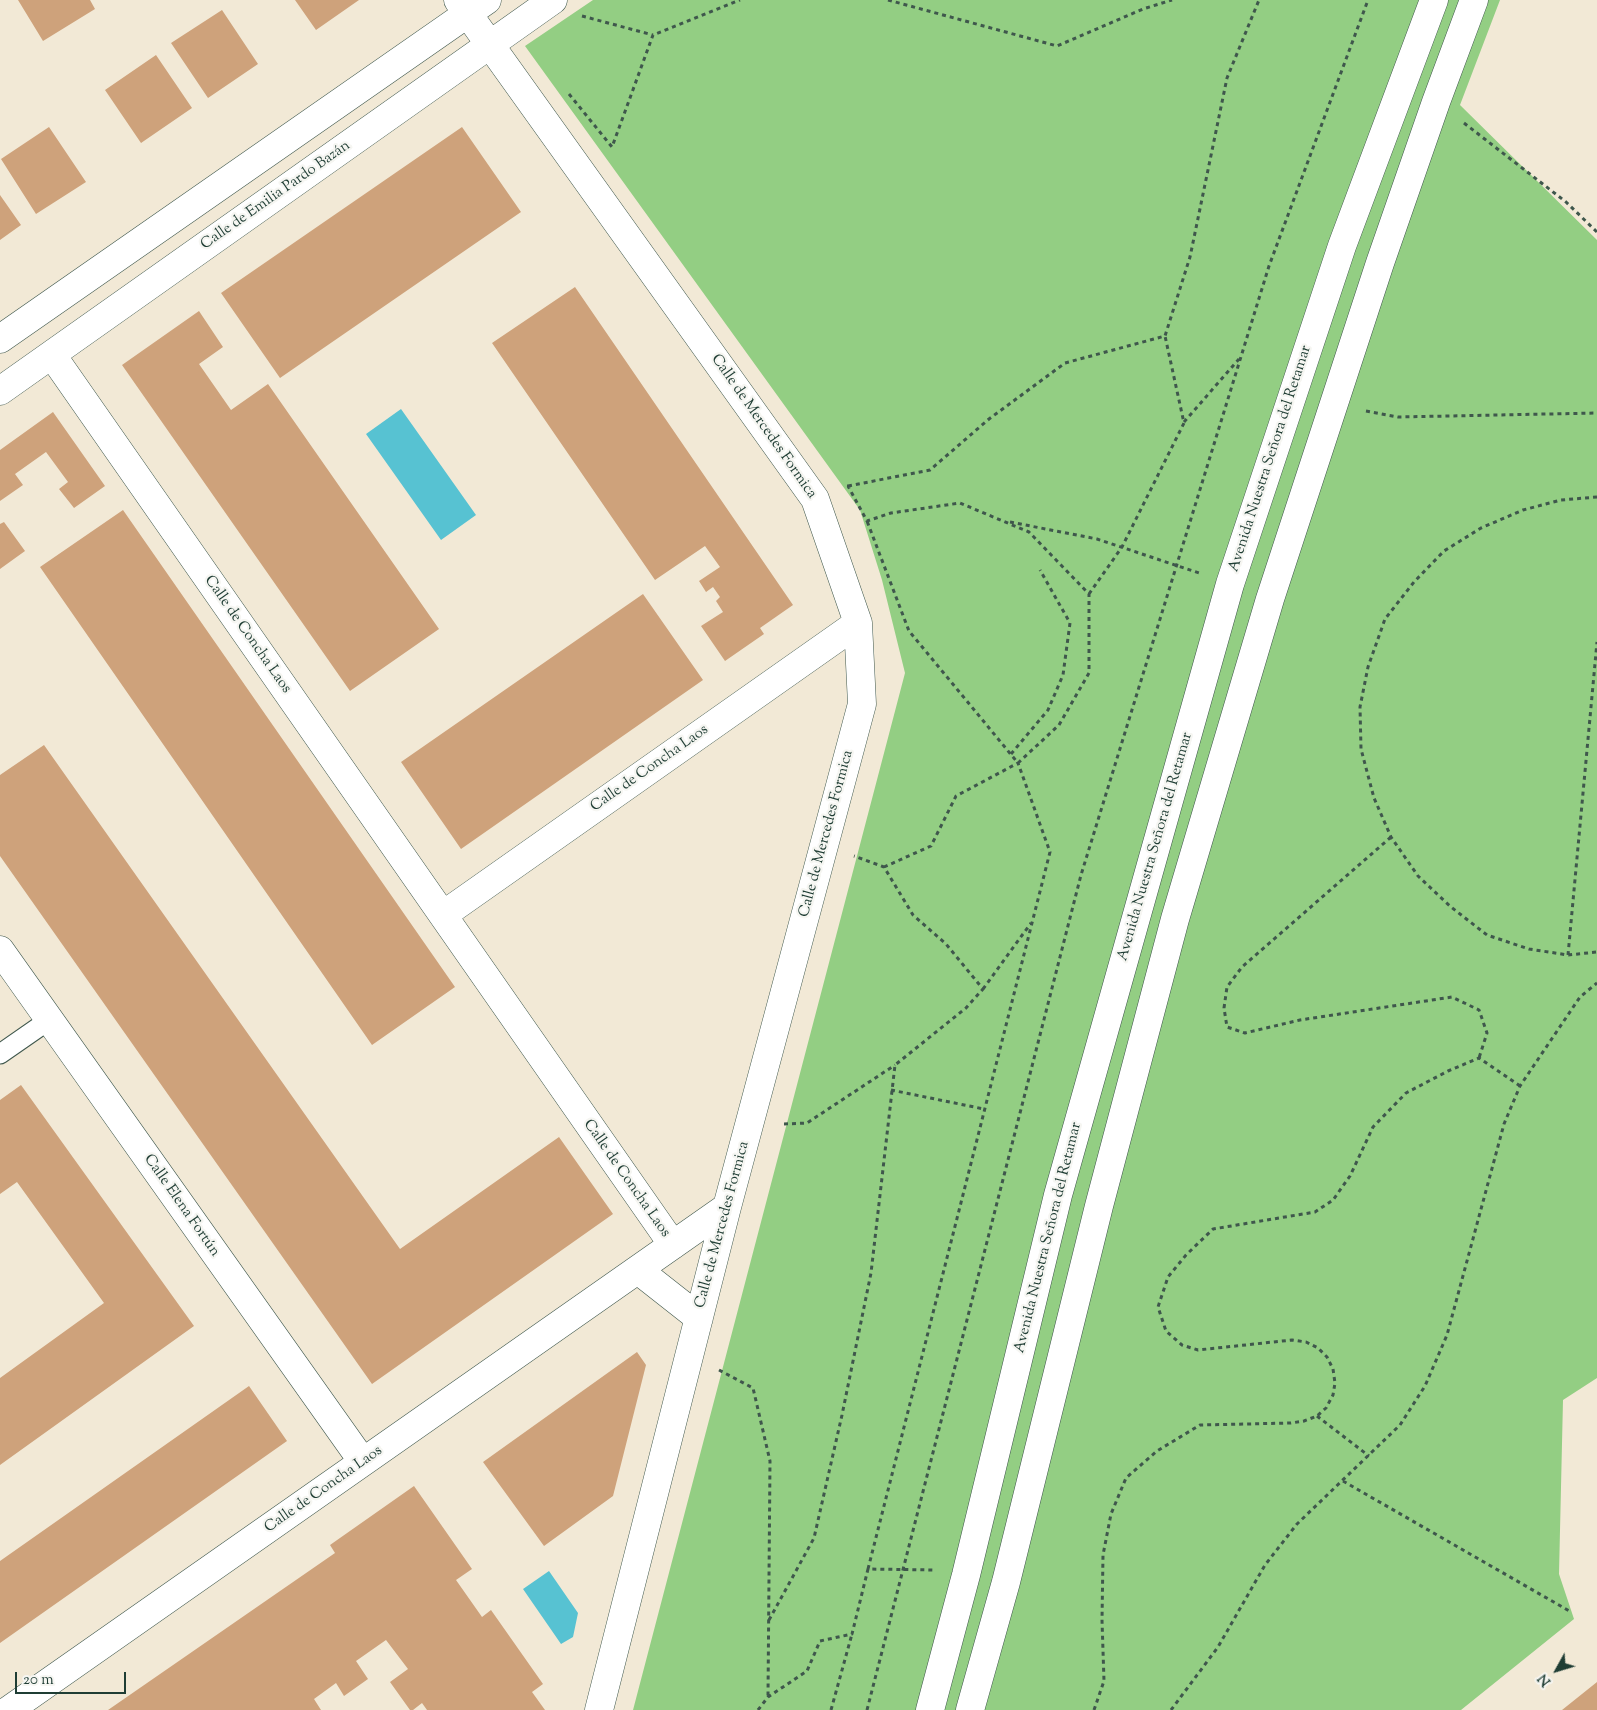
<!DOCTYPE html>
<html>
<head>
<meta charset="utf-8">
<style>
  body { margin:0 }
  #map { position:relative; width:1597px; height:1710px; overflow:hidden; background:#f2e9d6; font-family:"Sorts Mill Goudy",serif }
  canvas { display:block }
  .north { position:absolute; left:1532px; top:1645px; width:50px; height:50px; -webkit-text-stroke:4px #f6f6f2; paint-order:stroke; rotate:231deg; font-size:14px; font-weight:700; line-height:20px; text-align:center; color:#1f3d34 }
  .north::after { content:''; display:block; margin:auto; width:18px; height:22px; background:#1f3d34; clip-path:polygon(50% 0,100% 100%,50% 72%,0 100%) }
  .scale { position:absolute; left:15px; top:1672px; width:111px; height:22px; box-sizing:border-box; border:2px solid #1f3d34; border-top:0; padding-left:6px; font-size:15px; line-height:18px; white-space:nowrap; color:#1f3d34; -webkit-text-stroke:4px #f6f6f2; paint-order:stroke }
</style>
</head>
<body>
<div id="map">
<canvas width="1597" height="1710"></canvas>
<div class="north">N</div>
<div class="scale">20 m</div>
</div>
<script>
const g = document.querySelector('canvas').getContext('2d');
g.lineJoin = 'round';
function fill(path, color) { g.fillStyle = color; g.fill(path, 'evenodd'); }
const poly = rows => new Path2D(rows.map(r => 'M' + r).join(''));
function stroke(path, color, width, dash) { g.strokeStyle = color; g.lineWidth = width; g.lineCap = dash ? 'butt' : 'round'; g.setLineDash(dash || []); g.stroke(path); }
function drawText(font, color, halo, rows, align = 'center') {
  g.font = font + ' "Sorts Mill Goudy",serif'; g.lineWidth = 4.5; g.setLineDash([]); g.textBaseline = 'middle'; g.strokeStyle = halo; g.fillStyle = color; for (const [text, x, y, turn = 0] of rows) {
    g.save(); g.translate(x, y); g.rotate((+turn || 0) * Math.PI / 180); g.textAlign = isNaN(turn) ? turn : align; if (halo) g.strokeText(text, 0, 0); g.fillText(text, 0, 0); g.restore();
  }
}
const green = poly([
  [593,0,1500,0,1460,105,1597,240,1597,1378,1563,1400,1559,1574,1574,1619,1461,1710,633,1710,905,673,882,580,860,510,525,46]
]);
const water = poly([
  [401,409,476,515,441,540,366,434],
  [549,1571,578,1613,573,1637,561,1644,523,1589]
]);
const building = poly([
  [18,0,90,0,95,9,43,41],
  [295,0,359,0,316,30],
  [222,10,258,64,208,98,171,43],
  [156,55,192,108,141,143,105,90],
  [49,127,86,182,36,214,1,159],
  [462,127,521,212,280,378,221,293],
  [0,195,21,225,0,240],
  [575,287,793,605,760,628,764,634,725,661,701,626,723,612,716,601,720,597,713,587,706,592,699,581,720,567,705,546,655,580,492,343],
  [199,311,223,347,199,364,231,410,268,384,439,629,350,691,122,365],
  [53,412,105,486,74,508,59,489,68,482,46,452,15,474,23,485,0,501,0,450],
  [123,510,455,987,372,1045,40,567],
  [4,522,25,551,0,569,0,524],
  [643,594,703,680,461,849,401,762],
  [44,745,400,1249,559,1137,613,1214,372,1384,0,856,0,775],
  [21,1085,194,1326,0,1465,0,1378,104,1303,17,1182,0,1194,0,1100],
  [637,1352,646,1365,613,1496,544,1546,483,1462],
  [249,1386,287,1441,0,1643,0,1561],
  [414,1486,472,1569,456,1580,482,1617,491,1610,543,1684,532,1692,545,1710,427,1710,422,1703,413,1710,410,1710,390,1682,408,1669,386,1640,356,1661,368,1679,344,1696,336,1683,314,1699,321,1710,108,1710,335,1553,330,1545],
  [1597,1682,1597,1710,1562,1710]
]);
const path = poly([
  [888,0,1057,46,1143,9,1172,0],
  [582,16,653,35],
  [569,94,612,147,653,35,740,0],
  [1464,123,1566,202,1597,232],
  [1366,411,1398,417,1597,413],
  [1184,422,1239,359],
  [847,486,848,486,867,521,891,513,960,503,1029,532,1089,594,1089,673,1059,725,1018,763,909,631,867,521],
  [848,486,930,470,989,419,1065,363,1165,336,1190,257,1227,78,1259,0],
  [1597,497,1561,500,1523,510,1481,528,1444,551,1414,582,1385,619,1368,667,1360,707,1361,749,1374,798,1391,837,1418,876,1451,907,1487,935,1529,949,1568,955,1597,952],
  [1010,522,1097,539,1199,573],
  [1089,594,1122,547,1184,423,1165,336],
  [1011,754,1048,710,1063,675,1070,623,1040,570],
  [1391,837,1242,967,1227,987,1224,1008,1227,1027,1245,1033,1300,1020,1452,997,1479,1010,1487,1033,1479,1058],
  [1568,955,1597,642],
  [983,989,1031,923],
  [891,1090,984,1109],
  [784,1124,807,1123,895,1065],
  [719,1370,753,1388,770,1461,768,1696],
  [1317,1416,1369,1456],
  [1343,1481,1571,1612],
  [868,1569,1050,852,1018,763,956,796,931,846,884,867],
  [769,1620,814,1538,842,1415,871,1273,895,1065,966,1008,983,989,946,944,913,915,884,867,854,856],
  [758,1710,768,1697,807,1671,820,1641,852,1634,868,1569,934,1570],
  [831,1710,852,1634],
  [867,1710,1081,875,1269,266,1368,0],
  [1094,1710,1104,1681,1102,1620,1103,1555,1111,1514,1126,1478,1157,1451,1200,1425,1291,1423,1304,1421,1317,1416,1326,1408,1333,1395,1335,1383,1333,1369,1327,1357,1318,1348,1306,1342,1292,1340,1198,1350,1182,1345,1166,1331,1158,1307,1168,1277,1186,1255,1213,1229,1315,1212,1333,1200,1350,1176,1373,1127,1406,1093,1448,1071,1479,1058,1520,1086],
  [1171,1710,1218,1647,1265,1565,1297,1524,1400,1425,1425,1386,1447,1335,1504,1124,1520,1086,1580,997,1597,983]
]);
const service = poly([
  [0,1054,49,1020]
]);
const minor = poly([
  [458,0,815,499,858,623,862,704,727,1207,599,1710],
  [0,339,487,0],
  [52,355,673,1245],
  [0,391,553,0],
  [443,915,858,623],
  [0,950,363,1462],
  [638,1270,699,1318],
  [9,1710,727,1207],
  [930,1710,966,1575,1058,1195,1230,584,1342,246,1434,0],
  [970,1710,1006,1582,1099,1206,1175,919,1270,599,1380,263,1436,102,1474,0]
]);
const streetNames = [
  ["Calle de Emilia Pardo Bazán",276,196,-35],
  ["Calle de Mercedes Formica",763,427,55],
  ["Avenida Nuestra Señora del Retamar",1271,459,-72],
  ["Calle de Concha Laos",247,635,55],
  ["Calle de Concha Laos",650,769,-35],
  ["Calle de Mercedes Formica",827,834,-75],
  ["Avenida Nuestra Señora del Retamar",1156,847,-74],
  ["Calle de Concha Laos",626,1179,55],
  ["Calle Elena Fortún",181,1206,55],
  ["Calle de Mercedes Formica",723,1225,-75],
  ["Avenida Nuestra Señora del Retamar",1049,1238,-76],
  ["Calle de Concha Laos",324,1490,-35]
];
fill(green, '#93ce83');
fill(water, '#57c2d2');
fill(building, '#cea27b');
stroke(service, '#3f574c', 21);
stroke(minor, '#3f574c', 29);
stroke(path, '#3f574c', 3, [4, 4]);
stroke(service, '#fff', 19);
stroke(minor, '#fff', 28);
drawText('15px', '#1f3d34', '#f6f6f2', streetNames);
</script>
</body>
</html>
